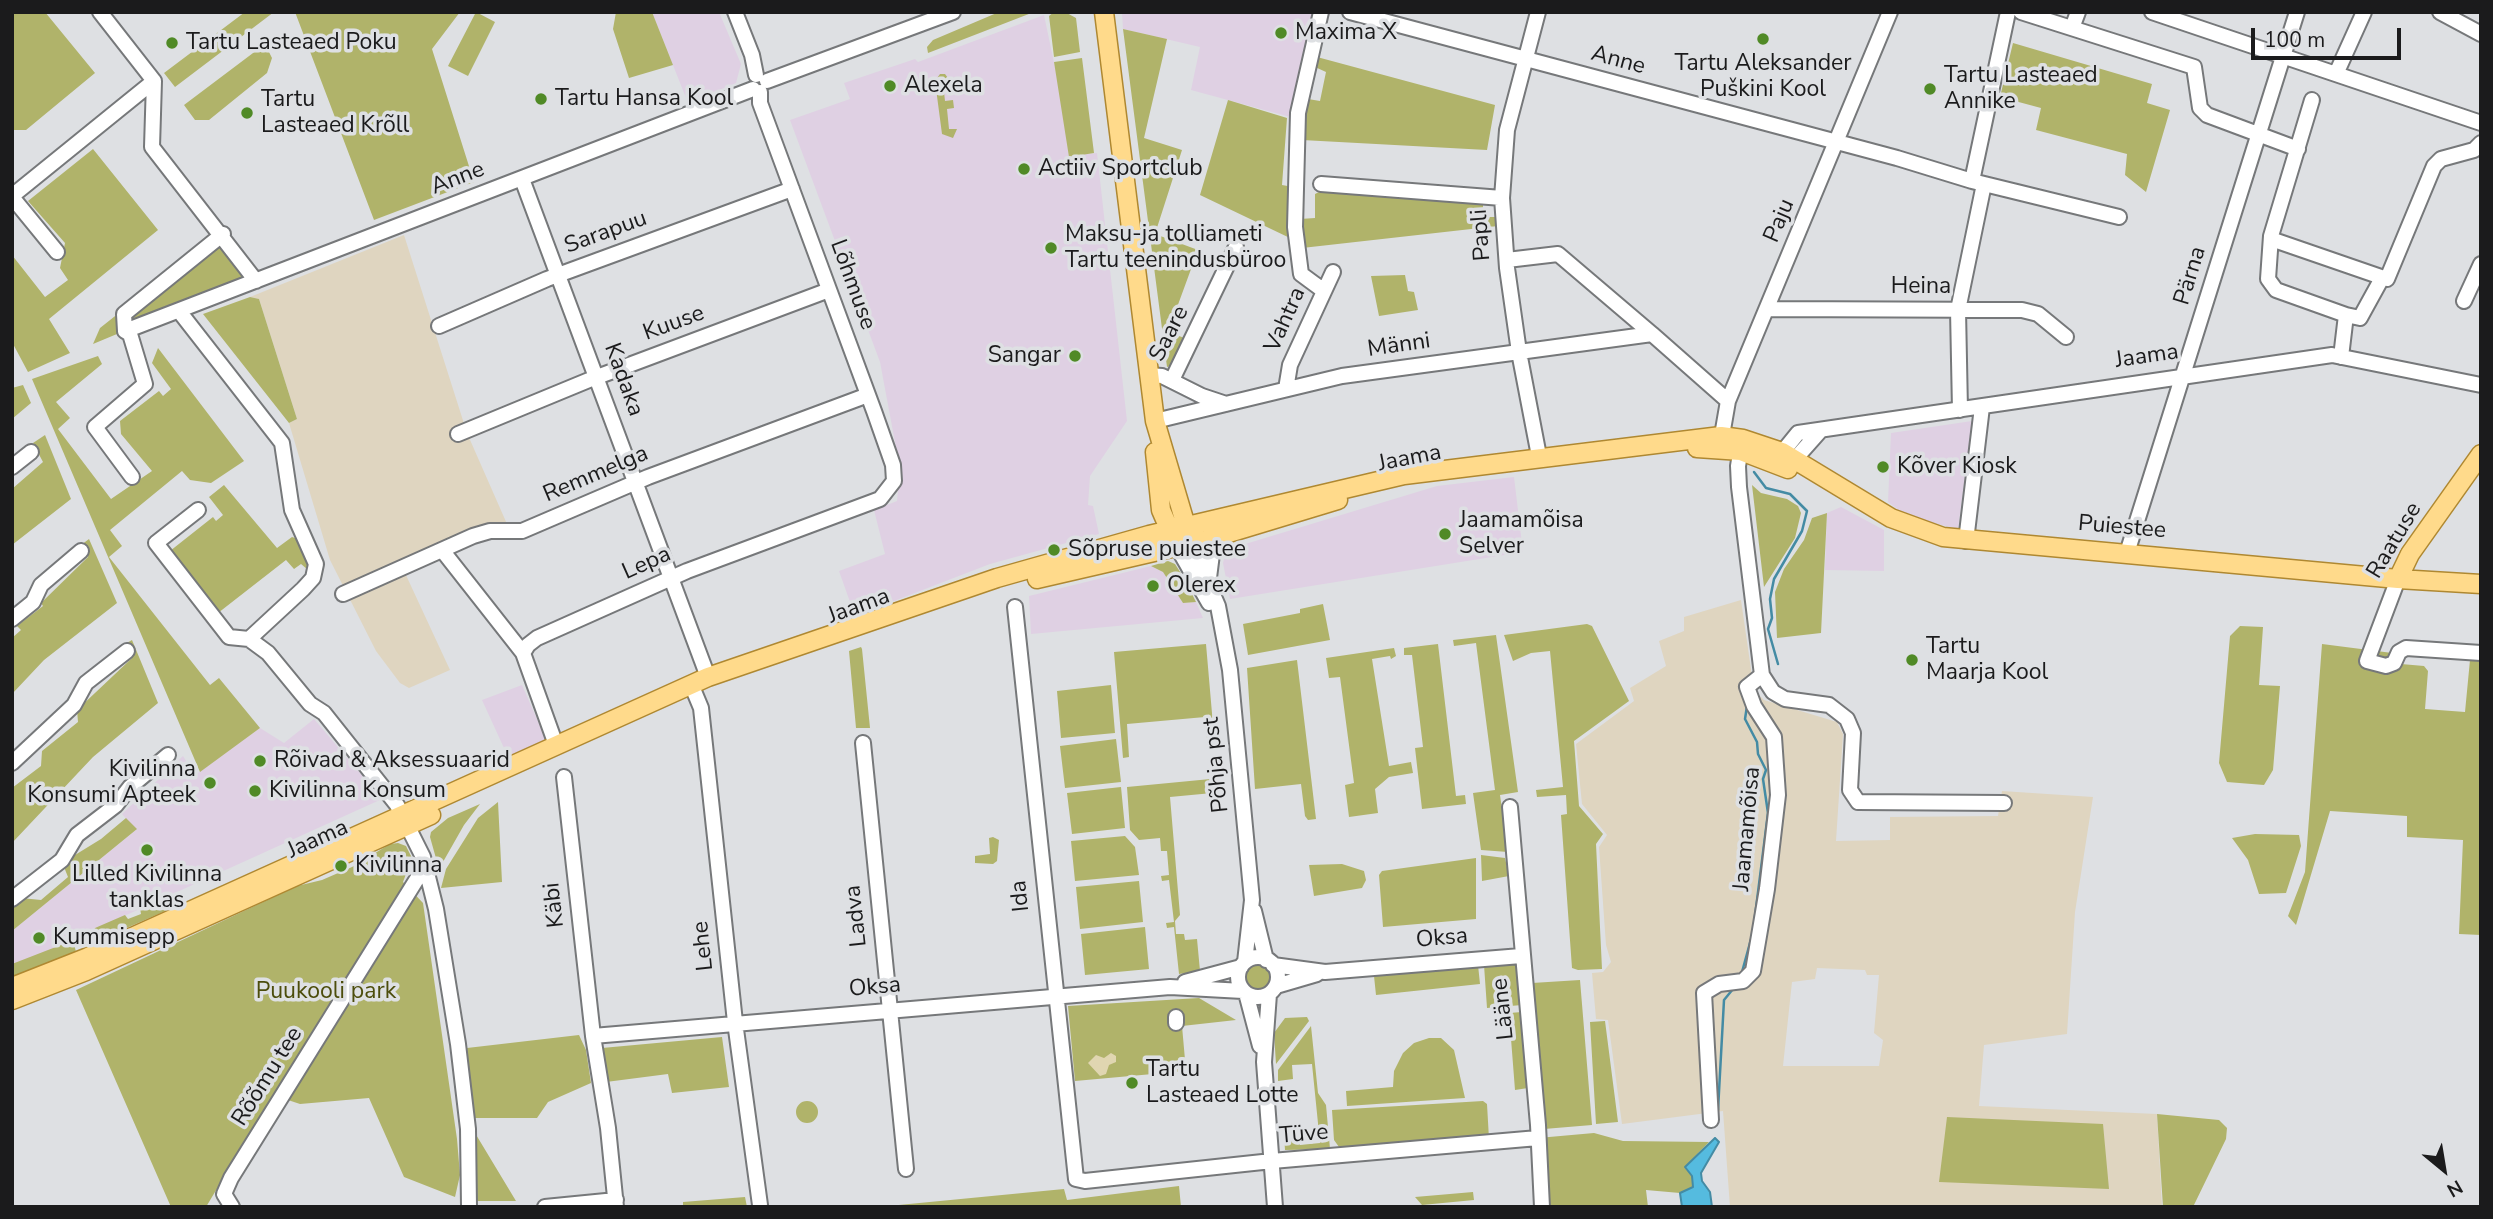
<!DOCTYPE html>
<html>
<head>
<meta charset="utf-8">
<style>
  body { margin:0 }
  #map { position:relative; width:2493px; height:1219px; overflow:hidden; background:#dee0e3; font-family:"Nunito Sans",sans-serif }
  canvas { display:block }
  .frame { position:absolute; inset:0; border:14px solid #1b1b1c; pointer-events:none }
  .north { position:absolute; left:2409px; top:1135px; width:70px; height:70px; -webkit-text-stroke:5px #dee0e3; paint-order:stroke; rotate:150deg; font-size:19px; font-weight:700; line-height:28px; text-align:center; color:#1b1b1c }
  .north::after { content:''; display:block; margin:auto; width:24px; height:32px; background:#1b1b1c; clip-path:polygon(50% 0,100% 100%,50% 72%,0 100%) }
  .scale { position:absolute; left:2251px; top:28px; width:150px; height:32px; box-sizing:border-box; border:4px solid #1b1b1c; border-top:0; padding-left:9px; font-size:21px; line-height:24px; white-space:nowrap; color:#1b1b1c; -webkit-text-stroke:5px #dee0e3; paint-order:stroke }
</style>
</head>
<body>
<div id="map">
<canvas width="2493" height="1219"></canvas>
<div class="frame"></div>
<div class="north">N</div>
<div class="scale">100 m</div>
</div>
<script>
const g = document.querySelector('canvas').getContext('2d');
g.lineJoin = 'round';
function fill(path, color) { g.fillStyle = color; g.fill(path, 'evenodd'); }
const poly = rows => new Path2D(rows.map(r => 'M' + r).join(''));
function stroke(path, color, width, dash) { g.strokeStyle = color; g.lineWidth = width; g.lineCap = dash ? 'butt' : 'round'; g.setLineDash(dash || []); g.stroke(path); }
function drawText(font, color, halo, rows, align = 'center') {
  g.font = font + ' "Nunito Sans",sans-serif'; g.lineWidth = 7; g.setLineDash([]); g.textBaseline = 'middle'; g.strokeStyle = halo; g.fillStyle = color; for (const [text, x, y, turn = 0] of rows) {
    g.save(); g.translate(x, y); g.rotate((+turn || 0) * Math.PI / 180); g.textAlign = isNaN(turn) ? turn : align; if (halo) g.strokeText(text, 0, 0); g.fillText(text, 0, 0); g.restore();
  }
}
const commercial = poly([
  [652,12,719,12,741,64,736,83,688,103],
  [1122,12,1315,12,1294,118,1191,90,1200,47,1123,29],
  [1044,15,1060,91,1069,156,1097,153,1127,421,1090,476,1088,505,1093,506,1099,534,990,564,855,616,839,571,885,554,874,510,897,501,900,469,880,362,790,120,850,99,844,83,915,59,918,62],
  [1972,421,1958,529,1918,519,1900,511,1888,502,1891,433],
  [1514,477,1523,552,1230,599,1223,563,1226,552,1232,548,1437,486],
  [1841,507,1884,530,1884,571,1825,570,1827,513],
  [1151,566,1163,572,1183,603,1196,602,1203,618,1031,634,1029,596],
  [522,685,547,742,509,759,482,700],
  [314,719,382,799,25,961,12,964,12,931,136,830,122,814,183,756,195,775,260,728,284,743]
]);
const industrial = poly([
  [404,235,467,433,507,524,456,552,405,573,450,670,409,688,400,683,376,651,330,560,289,423,297,419,259,299,250,297],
  [1741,600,1754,690,1764,700,1837,722,1843,734,1836,841,1890,840,1890,817,1998,816,2002,791,2093,797,2075,912,2067,1034,1984,1045,1979,1106,2157,1114,2162,1207,1730,1207,1723,1111,1622,1124,1608,1020,1596,1019,1592,973,1603,972,1611,962,1606,945,1599,847,1607,835,1582,804,1576,744,1634,701,1630,688,1666,666,1659,641,1684,631,1684,617],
  [1817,968,1865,970,1867,975,1879,975,1874,1033,1883,1040,1879,1066,1783,1066,1792,982,1815,979]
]);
const green = poly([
  [12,12,45,12,95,73,26,130,12,130],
  [245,12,274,12,175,87,164,73],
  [295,12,460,12,432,49,474,182,374,220],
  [476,12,495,22,468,76,448,66],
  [616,12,652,12,673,65,629,78,613,29],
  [999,12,1034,12,928,53,927,47,933,40],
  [1054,12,1065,12,1076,18,1080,52,1054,57,1049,16],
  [1123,29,1167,39,1144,138,1182,150,1155,234,1198,250,1168,332,1190,340,1177,364,1167,367],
  [2013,43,2152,84,2147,103,2170,110,2146,192,2125,175,2127,154,2036,130,2041,108,2000,97],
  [265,44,272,58,267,73,209,120,195,120,184,105],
  [1317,57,1495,105,1487,150,1302,140,1308,99,1320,101,1326,72,1315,67],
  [1082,58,1094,153,1069,157,1054,62],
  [940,74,945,74,951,82,943,83,945,101,953,100,954,108,947,109,949,129,957,129,953,138,942,134,935,81],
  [1228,100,1287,118,1282,185,1293,187,1292,239,1200,195],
  [93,149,158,230,49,319,70,353,28,372,12,342,12,255,45,297,68,280,60,268,65,243,28,201],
  [1321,191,1483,202,1483,217,1498,217,1498,226,1302,248,1300,219,1315,218,1315,194],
  [221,232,256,276,93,344,100,328],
  [1405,275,1408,291,1414,292,1418,310,1379,316,1371,276],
  [250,297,259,299,297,419,289,423,203,314],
  [158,348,244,461,211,483,190,480,182,471,110,530,122,546,109,557,210,685,219,678,260,728,200,772,32,379,98,356,102,364,56,402,70,418,58,429,111,499,152,471,121,434,120,421,159,391,163,396,171,389,152,363],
  [23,385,31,403,12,419,12,388],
  [45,435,71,499,12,545,12,489,43,462,33,443],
  [224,485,277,548,292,537,301,540,309,564,307,569,301,564,294,569,286,560,218,613,170,551,213,517,216,521,223,515,209,497],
  [1752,485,1761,493,1787,499,1798,506,1801,513,1795,538,1764,587],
  [1827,513,1821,633,1777,638,1775,592,1784,569,1804,540,1812,518],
  [89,539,117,603,44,660,12,694,12,638,21,630,17,626,43,606,41,603,88,557,81,545],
  [1168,561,1175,564,1184,578,1196,602,1183,603,1163,572,1151,566],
  [1323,604,1330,640,1248,655,1243,624,1300,613,1300,609],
  [1587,624,1592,626,1629,701,1574,741,1579,806,1603,834,1596,844,1602,969,1578,970,1572,968,1561,815,1567,814,1566,795,1537,797,1536,790,1563,787,1550,651,1531,653,1513,661,1504,635],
  [2240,626,2263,627,2259,685,2280,686,2273,770,2264,785,2227,782,2219,763,2230,636],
  [1496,635,1518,792,1500,795,1508,852,1481,850,1473,793,1495,790,1476,643,1454,646,1453,640],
  [132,640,158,703,93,757,12,843,12,788,41,766,42,751,78,722,77,710,132,658,125,644],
  [1206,644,1215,748,1208,749,1205,717,1127,724,1129,757,1123,758,1114,652],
  [1438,644,1456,796,1465,795,1466,804,1422,809,1415,748,1423,747,1412,655,1404,655,1404,648],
  [2322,644,2400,654,2401,664,2424,666,2428,671,2425,709,2465,712,2470,660,2481,661,2481,935,2459,934,2463,840,2407,837,2407,816,2330,811,2296,925,2288,916,2305,872],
  [861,647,862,649,870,728,856,728,849,651],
  [1394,648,1396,656,1391,659,1390,656,1372,659,1389,766,1411,762,1413,773,1389,777,1375,789,1378,813,1349,817,1345,785,1354,783,1340,677,1329,678,1326,658],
  [1297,660,1316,819,1308,820,1305,816,1301,784,1255,789,1247,668],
  [1111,685,1115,733,1061,738,1057,691],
  [1116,739,1121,782,1065,788,1060,746],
  [1221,778,1223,792,1170,797,1180,915,1175,921,1176,934,1184,934,1185,940,1197,939,1200,971,1179,974,1174,927,1167,928,1166,923,1174,922,1169,880,1162,881,1161,876,1169,875,1167,851,1161,851,1160,838,1139,840,1130,830,1127,787],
  [1121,787,1125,828,1072,834,1067,793],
  [498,802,502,882,441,888,446,869,478,818],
  [480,804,464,825,439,869,430,837,431,832,448,818],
  [126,818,137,829,12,931,12,905,21,898,41,900,68,877,64,867,75,855,101,839],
  [2255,834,2299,835,2301,846,2286,893,2259,894,2248,860,2232,838],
  [1125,836,1135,847,1139,875,1075,881,1071,841],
  [993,837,999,840,997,861,993,864,975,863,975,856,990,854,989,838],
  [398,843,406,846,412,858,403,882,423,903,457,1139,460,1175,455,1197,404,1177,369,1098,300,1104,273,1095,206,1207,171,1207,76,990,297,886,322,880,352,867,390,844],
  [1481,855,1505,858,1509,876,1482,881],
  [1476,858,1476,919,1383,927,1379,875,1382,871],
  [1342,864,1364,871,1366,880,1362,888,1314,896,1309,865],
  [1139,881,1143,922,1080,929,1076,887],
  [171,896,178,900,179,905,92,943,89,941,95,928,125,915,128,919,141,914,140,908],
  [1145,927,1149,969,1085,975,1081,934],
  [66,943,74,944,76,952,12,977,12,964],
  '1241 977a16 16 0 1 1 32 0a16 16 0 1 1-32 0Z',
  [1513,963,1518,967,1522,1005,1487,1008,1484,965],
  [1478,965,1480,984,1376,995,1374,976],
  [1580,980,1592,1125,1544,1129,1532,983],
  [1199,998,1236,1020,1182,1026,1186,1071,1075,1081,1068,1006],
  [1522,1012,1528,1088,1515,1090,1509,1013],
  [1307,1017,1309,1021,1276,1064,1274,1033,1285,1018],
  [1605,1021,1618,1122,1596,1124,1590,1022],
  [1311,1026,1318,1093,1326,1105,1330,1149,1285,1150,1284,1134,1298,1133,1300,1145,1320,1143,1312,1064,1292,1065,1293,1079,1278,1081,1278,1070],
  [579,1035,586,1050,591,1083,548,1102,537,1118,474,1118,467,1048],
  [722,1037,729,1087,672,1093,668,1074,606,1082,602,1048],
  [1429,1038,1441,1038,1454,1050,1465,1098,1347,1106,1346,1091,1393,1087,1394,1071,1403,1053,1414,1043],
  [1483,1101,1487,1104,1489,1139,1339,1147,1334,1140,1332,1110],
  '796 1112a11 11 0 1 1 22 0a11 11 0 1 1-22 0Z',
  [2157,1114,2219,1120,2227,1128,2226,1139,2193,1207,2163,1207],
  [1947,1117,2103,1124,2109,1189,1939,1182],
  [475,1133,516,1201,475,1201],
  [1594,1133,1623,1141,1709,1142,1685,1167,1692,1176,1693,1187,1680,1193,1646,1190,1648,1207,1542,1207,1538,1138],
  [1179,1186,1181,1207,878,1207,1064,1189,1067,1200],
  [1473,1192,1474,1200,1422,1205,1415,1197],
  [745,1197,747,1207,683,1207,683,1202]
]);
const sand = poly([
  [1111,1053,1116,1056,1116,1062,1109,1065,1106,1074,1100,1076,1088,1063,1096,1055,1104,1058]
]);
const water = poly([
  [1715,1138,1719,1142,1701,1173,1702,1181,1710,1192,1712,1207,1682,1207,1680,1193,1693,1187,1692,1176,1685,1167,1715,1138]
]);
const stream = poly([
  [1754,472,1766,488,1790,494,1807,511,1802,531,1774,579,1770,599,1772,618,1768,629,1778,664],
  [1742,972,1753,932,1768,813,1763,779,1766,770,1758,754,1757,742,1745,719,1747,706],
  [1718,1110,1724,1000,1733,989]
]);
const minor = poly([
  [100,12,154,81,152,147,256,281],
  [735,12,752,55,756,75],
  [1321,12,1298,113,1295,227,1301,274,1324,291],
  [1350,12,1897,158,1972,181,2119,217],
  [1538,12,1507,130,1502,198,1507,268,1519,352,1539,456],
  [2021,12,2194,67,2200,108,2207,115,2298,149],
  [2152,12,2481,123],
  [2440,12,2481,34],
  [2072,28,2078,12],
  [2336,74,2364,12],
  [767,81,953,12],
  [2312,100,2271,236,2268,279,2276,290,2346,315,2341,357],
  [522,179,708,677],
  [1972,181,2008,12],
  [1321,184,1502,198],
  [12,196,154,81],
  [12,197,57,252],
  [2271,239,2387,279,2434,166,2441,159,2474,150,2481,143],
  [1507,260,1558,254,1652,334],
  [2464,301,2481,264],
  [1768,309,2022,310,2038,314,2066,337],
  [179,311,282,443,292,510,316,564,313,578,303,589,249,639],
  [2346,315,2360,318,2382,278],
  [439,326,547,279,792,189],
  [125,331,753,89],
  [1148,375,1162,376,1202,396,1226,404],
  [1172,380,1236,247],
  [1286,389,1290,365,1333,272],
  [1960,410,1958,310,1984,184],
  [1155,421,1342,376,1652,334,1728,401],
  [458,434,589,380,829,290],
  [1720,447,1728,401,1890,12],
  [1776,460,1798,433,2332,355,2481,385],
  [12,467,31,452],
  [1788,467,1820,431],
  [132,477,95,427,145,384,130,334,125,331,124,314,223,234],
  [198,510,156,543,229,637,249,639,268,653,310,704,324,713,397,805,423,857,436,909,458,1044,468,1129,469,1207],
  [1966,541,1982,407],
  [1191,543,1218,606,1230,670,1252,900,1245,962],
  [1176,545,1209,603],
  [442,550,523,653],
  [2127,553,2297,12],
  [1209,578,1212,554,1229,533],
  [2398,579,2367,661,2386,666,2394,663,2399,652,2406,648,2481,653],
  [343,594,473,536,490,531,522,531,648,477,868,395],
  [1015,607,1076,1179,1085,1181,1272,1161,1538,1138],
  [12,619,33,602,41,585,81,551],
  [1762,675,1773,692,1785,699,1829,705,1847,719,1853,733,1850,790,1858,802,2004,803],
  [691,684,701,708,735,1022,760,1205],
  [863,743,906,1169],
  [556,745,523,653,528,645,537,638,687,571,880,499,894,481,893,465,874,411,760,103,760,92],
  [12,763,74,705,86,683,127,651],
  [564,777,593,1036,1170,987,1243,991],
  [1510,807,1538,1125,1542,1207],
  [12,899,62,860,77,835,116,805,130,787,168,755],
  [1254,911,1266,960],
  '1238 977a20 20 0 1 1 40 0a20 20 0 1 1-40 0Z',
  [1273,965,1325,972,1521,956],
  [1185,982,1241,967],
  [1276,986,1317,974],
  [1246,993,1260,1046],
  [1269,994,1264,1062,1275,1207],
  [1176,1017,1176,1023],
  [593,1036,608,1128,616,1207],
  [1711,1120,1704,993,1719,984,1743,981,1753,971,1767,889,1778,795,1774,737,1754,706,1747,687,1762,675,1739,487,1738,466,1742,442],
  [232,1207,224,1194,231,1178,425,866],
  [545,1207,616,1200]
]);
const major = poly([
  [1104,12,1155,421,1189,536],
  [1697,448,1741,451,1788,469],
  [1155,452,1161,510,1174,540],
  [1037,579,1206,540,1338,500],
  [2398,579,2410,554,2481,454],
  [12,987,88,957,708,677,997,578,1149,535,1404,475,1721,436,1743,439,1782,452,1891,518,1943,537,2398,579,2481,584],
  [12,1000,86,971,431,815]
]);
const markers = [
  [1281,33,7,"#508a26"],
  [1763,39,7,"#508a26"],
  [172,43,7,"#508a26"],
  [890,86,7,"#508a26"],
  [1930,89,7,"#508a26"],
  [541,99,7,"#508a26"],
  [247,113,7,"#508a26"],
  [1024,169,7,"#508a26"],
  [1051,248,7,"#508a26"],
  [1075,356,7,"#508a26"],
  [1883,467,7,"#508a26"],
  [1445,534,7,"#508a26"],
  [1054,550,7,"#508a26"],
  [1153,586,7,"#508a26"],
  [1912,660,7,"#508a26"],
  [260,761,7,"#508a26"],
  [210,783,7,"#508a26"],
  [255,791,7,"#508a26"],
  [147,850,7,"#508a26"],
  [341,866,7,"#508a26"],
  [39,938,7,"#508a26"],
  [1132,1083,7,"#508a26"]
];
const poiNames = [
  ["Maxima X",1295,33],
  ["Tartu Lasteaed Poku",186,43],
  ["Tartu Aleksander",1763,64,"center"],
  ["Puškini Kool",1763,90,"center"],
  ["Tartu Lasteaed",1944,76],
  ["Annike",1944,102],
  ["Alexela",904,86],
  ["Tartu Hansa Kool",555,99],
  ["Tartu",261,100],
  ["Lasteaed Krõll",261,126],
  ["Actiiv Sportclub",1038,169],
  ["Maksu-ja tolliameti",1065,235],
  ["Tartu teenindusbüroo",1065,261],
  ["Sangar",1061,356,"right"],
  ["Kõver Kiosk",1897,467],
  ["Jaamamõisa",1459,521],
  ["Selver",1459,547],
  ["Sõpruse puiestee",1068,550],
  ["Olerex",1167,586],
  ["Tartu",1926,647],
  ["Maarja Kool",1926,673],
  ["Rõivad & Aksessuaarid",274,761],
  ["Kivilinna",196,770,"right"],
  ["Konsumi Apteek",196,796,"right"],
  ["Kivilinna Konsum",269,791],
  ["Kivilinna",355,866],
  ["Lilled Kivilinna",147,875,"center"],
  ["tanklas",147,901,"center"],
  ["Kummisepp",53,938],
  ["Tartu",1146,1070],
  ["Lasteaed Lotte",1146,1096]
];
const streetNames = [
  ["Anne",1618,61,15],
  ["Anne",458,179,-21],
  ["Paju",1780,221,-67],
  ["Sarapuu",606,233,-20],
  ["Papli",1482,235,-94],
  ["Pärna",2191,276,-73],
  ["Lõhmuse",852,285,70],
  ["Heina",1921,287],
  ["Vahtra",1286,320,-66],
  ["Kuuse",674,324,-20],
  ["Saare",1170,334,-63],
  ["Männi",1399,346,-8],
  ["Jaama",2147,357,-8],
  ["Kadaka",623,380,70],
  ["Jaama",1410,459,-11],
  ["Remmelga",596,475,-23],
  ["Puiestee",2122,528,5],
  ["Raatuse",2395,541,-59],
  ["Lepa",647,564,-24],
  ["Jaama",859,607,-20],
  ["Põhja pst",1217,765,-96],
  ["Jaamamõisa",1748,829,-85],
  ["Jaama",318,840,-24],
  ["Ida",1021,896,-96],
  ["Käbi",555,905,-96],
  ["Ladva",857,916,-96],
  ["Oksa",1442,939,-5],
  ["Lehe",704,946,-96],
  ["Oksa",875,988,-5],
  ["Lääne",1504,1009,-96],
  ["Rõõmu tee",268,1077,-58],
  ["Tüve",1304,1135,-5]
];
const parkNames = [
  ["Puukooli park",326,992]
];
fill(commercial, '#dfd0e3');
fill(industrial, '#dfd5c0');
fill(green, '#b0b36a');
fill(sand, '#e0d6b1');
fill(water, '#55bbdf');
stroke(water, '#448ba4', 2);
stroke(stream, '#448ba4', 2.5);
stroke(minor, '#76787a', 18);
stroke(major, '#af8831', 21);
stroke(minor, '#fff', 14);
stroke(major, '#ffda8b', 18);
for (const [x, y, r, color] of markers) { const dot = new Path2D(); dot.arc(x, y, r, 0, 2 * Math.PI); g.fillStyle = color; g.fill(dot); stroke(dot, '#dee0e3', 2.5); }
drawText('23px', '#1b1b1c', '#dee0e3', poiNames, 'left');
drawText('23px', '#1b1b1c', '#dee0e3', streetNames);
drawText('23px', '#4c4d0c', '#dee0e3', parkNames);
</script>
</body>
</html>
